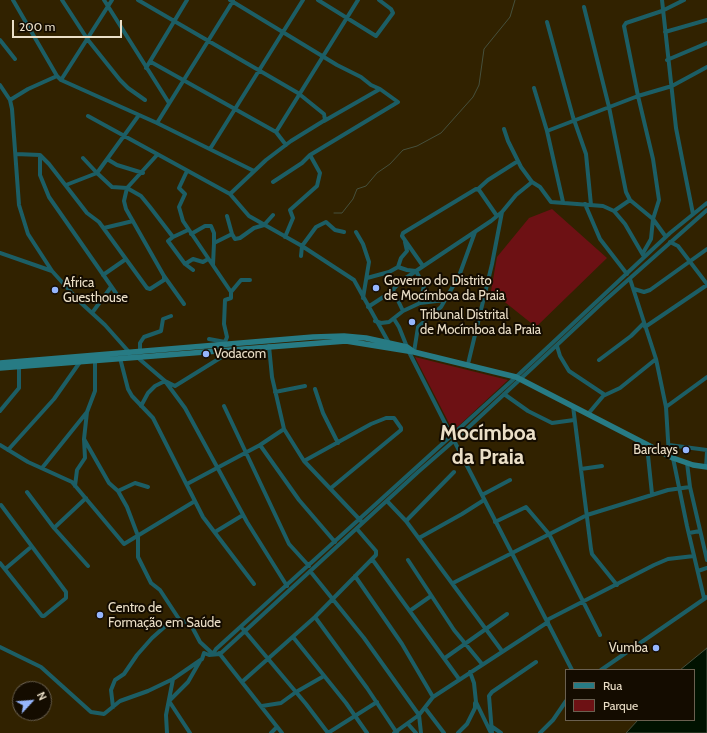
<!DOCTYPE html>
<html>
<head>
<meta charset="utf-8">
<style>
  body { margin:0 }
  #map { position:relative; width:707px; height:733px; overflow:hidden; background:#312200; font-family:Cabin,sans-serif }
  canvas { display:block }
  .legend { position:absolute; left:565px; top:669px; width:130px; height:52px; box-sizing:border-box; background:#140c00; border:1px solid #6a6050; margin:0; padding:5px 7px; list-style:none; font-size:12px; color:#ebdfc7 }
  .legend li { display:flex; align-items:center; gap:8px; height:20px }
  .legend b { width:20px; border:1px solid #6a6050 }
  .north { position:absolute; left:12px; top:681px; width:40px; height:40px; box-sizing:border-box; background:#140c00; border:1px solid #6a6050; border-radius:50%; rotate:64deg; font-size:11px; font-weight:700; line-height:16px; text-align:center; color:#ebdfc7 }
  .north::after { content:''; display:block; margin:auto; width:14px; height:18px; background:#96b6fd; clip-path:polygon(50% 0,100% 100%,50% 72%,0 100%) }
  .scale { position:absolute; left:12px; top:20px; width:110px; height:18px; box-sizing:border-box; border:2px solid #ebdfc7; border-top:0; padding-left:5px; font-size:12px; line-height:14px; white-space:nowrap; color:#ebdfc7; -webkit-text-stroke:3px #140c00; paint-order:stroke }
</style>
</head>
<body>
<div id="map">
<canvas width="707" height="733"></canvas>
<ul class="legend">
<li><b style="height:5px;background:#277b84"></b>Rua</li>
<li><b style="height:11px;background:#6d1114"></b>Parque</li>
</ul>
<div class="north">N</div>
<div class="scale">200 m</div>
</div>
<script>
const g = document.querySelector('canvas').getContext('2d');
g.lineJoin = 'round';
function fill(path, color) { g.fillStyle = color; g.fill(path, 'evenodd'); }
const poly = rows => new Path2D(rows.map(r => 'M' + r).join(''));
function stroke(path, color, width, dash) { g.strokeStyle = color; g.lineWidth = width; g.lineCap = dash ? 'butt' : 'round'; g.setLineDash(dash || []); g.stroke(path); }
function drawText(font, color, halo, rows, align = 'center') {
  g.font = font + ' Cabin,sans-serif'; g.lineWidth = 4; g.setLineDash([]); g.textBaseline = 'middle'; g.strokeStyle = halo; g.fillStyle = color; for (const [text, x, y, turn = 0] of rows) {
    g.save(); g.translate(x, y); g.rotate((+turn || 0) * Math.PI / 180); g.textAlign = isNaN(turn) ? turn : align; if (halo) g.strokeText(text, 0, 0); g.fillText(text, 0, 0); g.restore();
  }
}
const green = poly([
  [552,209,607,258,536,327,491,291,497,257,529,218],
  [415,357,508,380,453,431]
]);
const water = poly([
  [707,648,707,733,626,733,638,720,694,720,694,670,680,670,707,648]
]);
const stream = poly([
  [334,213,342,213,353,199,357,189,366,186,377,173,390,164,403,150,417,146,441,133,473,97,479,85,484,49,510,17,515,0]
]);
const street = poly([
  [13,0,57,76,61,80,157,123,254,171],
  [62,0,88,40,120,80,128,88,145,100],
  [104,0,169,103],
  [230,0,337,65,361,77,371,85,380,89],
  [318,0,376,36,393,13,391,9,379,0],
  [662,0,676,128,693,214],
  [584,7,609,107,626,192,630,200,653,219,666,237],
  [547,22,573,117,586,154,591,205],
  [665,32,707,20],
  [0,40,15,59],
  [667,60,707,43],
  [151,62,276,132,286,145],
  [146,68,187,0],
  [61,80,112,0],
  [0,85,10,100,12,109,19,205,28,234,52,271,80,302,105,325,129,352,130,357],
  [534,88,547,131,563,202],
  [10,100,28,89,57,76],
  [88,116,230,194,266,160,291,141,325,120,324,114,298,93,138,0],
  [157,123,233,1],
  [504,129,508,141,521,167,532,182,540,187,551,202,603,206,614,211,625,224,643,255],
  [547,131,638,96,672,86,707,67],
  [276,132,358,0],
  [210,149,303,0],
  [16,154,40,155,49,164,87,213,99,222,147,288,150,289,164,280,164,276],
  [40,155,40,175,49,197,118,296],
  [157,155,127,188,141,196,150,207,173,237,168,241,185,264,193,270],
  [83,158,97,173,139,115],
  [107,159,117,165,143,173],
  [187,171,179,188,185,194,179,207,183,221,231,292],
  [273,182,302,163,310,155,398,102,380,89,324,121],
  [66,185,97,173,112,187,127,188,124,201,126,209,164,276,184,304],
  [478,189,488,180,518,161],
  [230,194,249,216,302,246,354,280,389,343],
  [585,204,600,239,627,274],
  [614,211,630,200],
  [227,216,232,234],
  [104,228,133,221],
  [356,232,363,244,369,262,363,298],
  [191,234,205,226,211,226,214,233,214,243],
  [402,236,403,233,476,189,479,190,497,216],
  [402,236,423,266],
  [173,237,188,230],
  [285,237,293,218,290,210,317,186,320,173,310,155],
  [670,242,678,246,707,284],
  [0,253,52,271],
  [643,253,651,239,653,219,659,200,653,159,638,96,624,26,626,23,662,11,684,0],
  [301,256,302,246,316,227,326,222,335,230,344,232],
  [185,264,193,259,203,262,208,259],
  [213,265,214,243,232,234,235,239,240,238,254,228,264,225,273,215],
  [398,267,401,258,407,251,405,242],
  [103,275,126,259],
  [367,278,389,272,398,267,407,270,416,271,424,286,420,303],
  [630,279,656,359,666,407,669,456],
  [634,289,644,292,650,290,707,249],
  [393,290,403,311],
  [368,307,391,292,400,282,416,271,491,221,502,212,516,195,532,182],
  [92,313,111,287],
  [394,319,399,327,409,352,446,425,572,670],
  [375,321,381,323,389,322,403,311,420,303,445,300,459,276,475,232],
  [645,327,707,285],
  [209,339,225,342,227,337,224,324,225,300,231,298,231,292,241,280,250,280],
  [269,346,272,377,284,429,304,461,361,521],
  [557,346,560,356,569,371,605,395,620,388,656,359],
  [140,351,140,343,144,337,161,331,163,319,171,316],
  [414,352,418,327,441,307,445,300],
  [137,357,165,381,185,408,247,522,287,586],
  [120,358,128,389,132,396,153,418,203,517,254,584],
  [599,360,631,336,644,323],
  [468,364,492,264,502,212],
  [315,389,323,413,338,443],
  [275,392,305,386],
  [504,394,528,411,552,423,574,420],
  [141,406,148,393,155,386,165,381,175,386,233,350],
  [224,406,289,544,309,566],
  [573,406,591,549,592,554,617,585],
  [666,407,707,377],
  [0,411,19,388,19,367],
  [588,414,604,395],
  [84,439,109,483,118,491,127,507,138,536,138,557,151,583,160,590,179,619,191,625,200,642,213,654],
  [0,445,28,462,72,482,124,544,195,501],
  [260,445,299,500,335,542],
  [669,445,707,450],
  [647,446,652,494],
  [8,450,54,399,80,362],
  [673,458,687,526,704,598],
  [304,461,371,424,386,418,394,418,401,428,401,430,331,488],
  [687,463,690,487,707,560],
  [706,467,707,452],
  [42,468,87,412,95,391,95,360],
  [581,469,602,466],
  [187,484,260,445,284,429],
  [75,486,77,470,85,458,84,439,87,412],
  [118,491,135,483,148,487],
  [27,492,54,528,88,566],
  [482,495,510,480],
  [387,501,406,521,502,651],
  [406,521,454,472],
  [495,522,526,507,549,534,600,635],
  [54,528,86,498],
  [215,532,243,515],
  [689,533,700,531],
  [419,538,462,514,484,500],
  [372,559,459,679],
  [408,560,454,630,482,664],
  [0,563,42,616,44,616,66,598,66,592,1,505],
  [5,569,31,547],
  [310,571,364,638,419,715,421,733],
  [698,571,707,568],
  [355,576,402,644,433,697],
  [453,583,587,515,668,490,690,487],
  [411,610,431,596],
  [315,617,367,688,397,733],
  [547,620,654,565,668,559,694,556],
  [243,629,306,704,328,733],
  [293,637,346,703,367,733],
  [0,647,41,667,91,712,104,714,120,701,148,691,173,679,202,659,204,653,209,655,220,654,418,472,456,439,602,303,707,210],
  [219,653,282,733],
  [213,654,216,649,516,377,670,233,707,203],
  [445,658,507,614],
  [601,670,707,597],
  [470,672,474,683,476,702,491,733],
  [243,681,315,617,376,555,376,551,357,529],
  [262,706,281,703,296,692,324,676],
  [113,707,111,690,115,680,124,674,137,655,152,638,170,622,179,619],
  [425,708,444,733],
  [408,724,416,733],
  [491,726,501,733],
  [167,733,166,715,173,679],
  [190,733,169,701,188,682,200,661],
  [271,733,277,727],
  [328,733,377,702],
  [394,733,419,715,433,697,548,622],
  [458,733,467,724,475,708,475,703],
  [492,733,489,696,492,692,536,662],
  [540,733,553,720,566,701]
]);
const secondary = poly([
  [0,363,313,337,344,336,366,338,407,347,414,352,516,377,673,458,693,465,707,467],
  [0,368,346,341,414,352]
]);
const markers = [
  [376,288,4,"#96b6fd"],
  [55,290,4,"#96b6fd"],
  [412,322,4,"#96b6fd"],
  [206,354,4,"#96b6fd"],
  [686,450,4,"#96b6fd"],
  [100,615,4,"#96b6fd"],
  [656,648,4,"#96b6fd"]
];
const poiNames = [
  ["Governo do Distrito",384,281],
  ["de Mocímboa da Praia",384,296],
  ["Africa",63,283],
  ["Guesthouse",63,298],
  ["Tribunal Distrital",420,315],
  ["de Mocímboa da Praia",420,330],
  ["Vodacom",214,354],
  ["Barclays",678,450,"right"],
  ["Centro de",108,608],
  ["Formação em Saúde",108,623],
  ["Vumba",648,648,"right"]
];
const townNames = [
  ["Mocímboa",488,434],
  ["da Praia",488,458]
];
fill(green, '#6d1114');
fill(water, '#001200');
stroke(water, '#46503c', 1);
stroke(stream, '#46503c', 1);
stroke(street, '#1c5e65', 4);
stroke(secondary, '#277b84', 5.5);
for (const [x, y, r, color] of markers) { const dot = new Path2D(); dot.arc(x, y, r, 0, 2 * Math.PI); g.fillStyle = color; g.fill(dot); stroke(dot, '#140c00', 1.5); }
drawText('13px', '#ebdfc7', '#140c00', poiNames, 'left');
drawText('bold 21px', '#ebdfc7', '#140c00', townNames);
</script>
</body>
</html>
